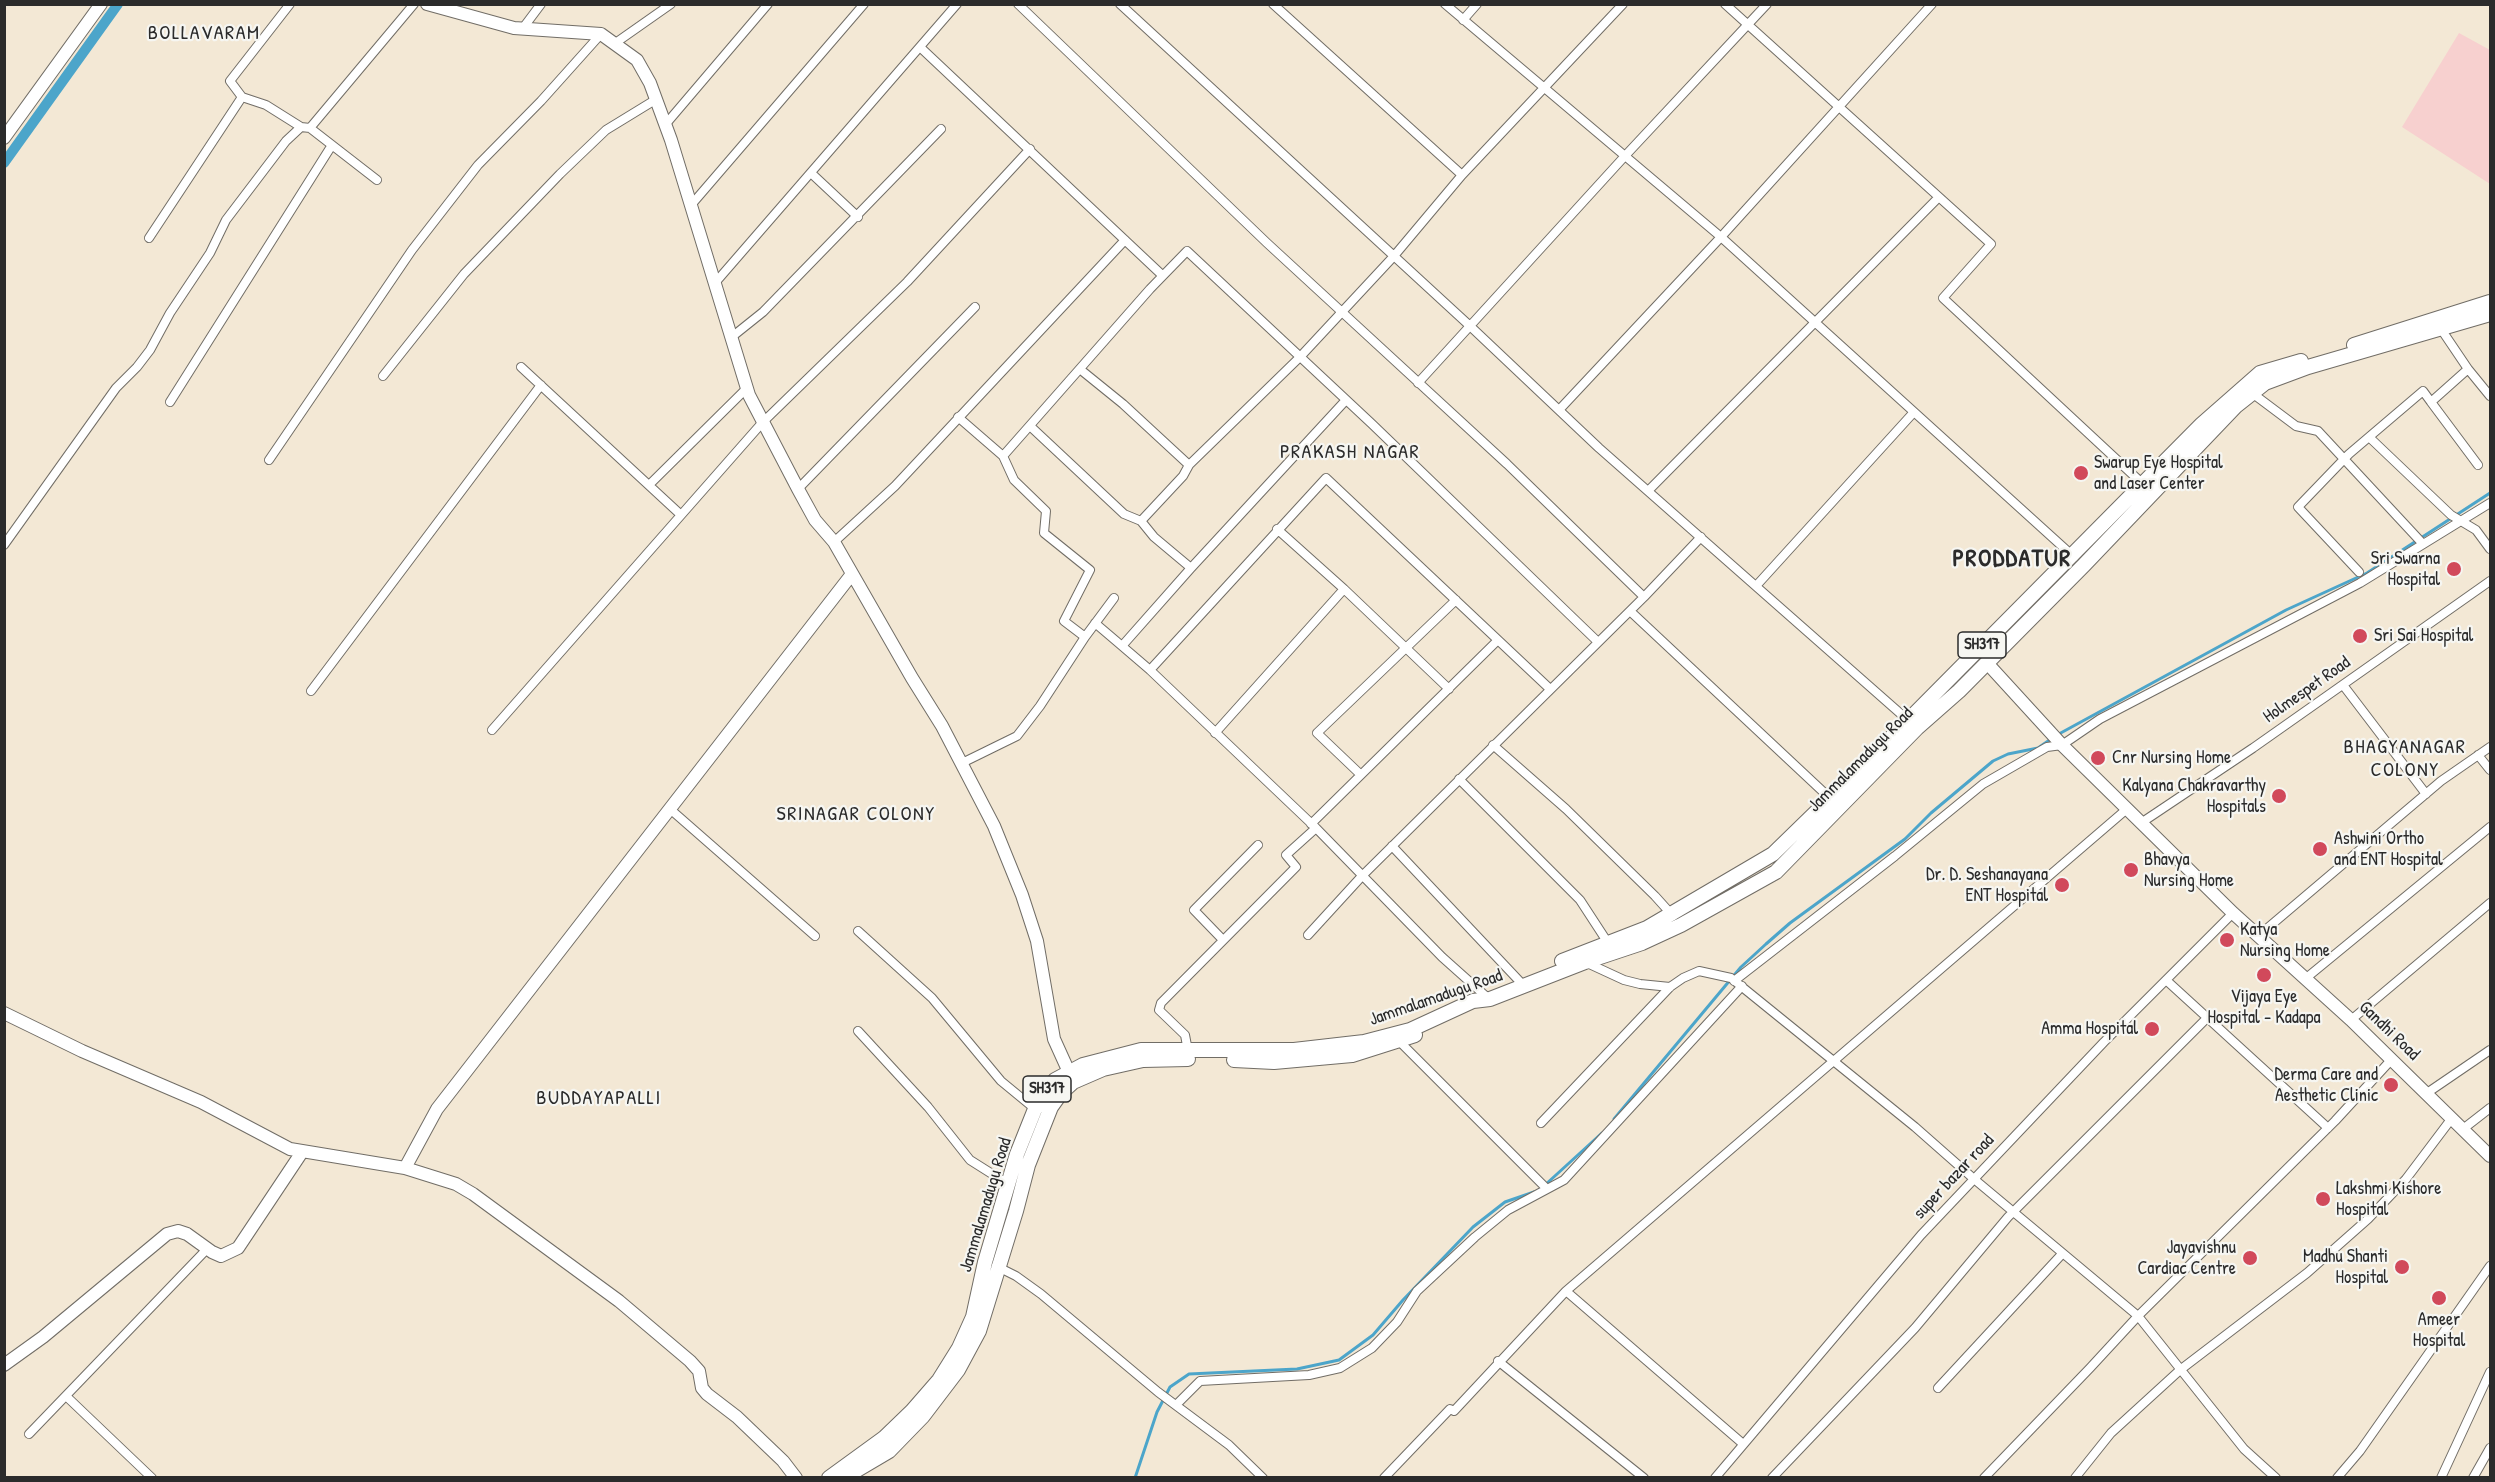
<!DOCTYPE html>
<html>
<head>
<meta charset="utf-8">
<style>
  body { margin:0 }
  #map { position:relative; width:2495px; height:1482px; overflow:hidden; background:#f3e8d5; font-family:"Patrick Hand",sans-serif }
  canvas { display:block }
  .frame { position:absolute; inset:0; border:6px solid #2b2b2b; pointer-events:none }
</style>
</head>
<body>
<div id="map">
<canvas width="2495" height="1482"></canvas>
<div class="frame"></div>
</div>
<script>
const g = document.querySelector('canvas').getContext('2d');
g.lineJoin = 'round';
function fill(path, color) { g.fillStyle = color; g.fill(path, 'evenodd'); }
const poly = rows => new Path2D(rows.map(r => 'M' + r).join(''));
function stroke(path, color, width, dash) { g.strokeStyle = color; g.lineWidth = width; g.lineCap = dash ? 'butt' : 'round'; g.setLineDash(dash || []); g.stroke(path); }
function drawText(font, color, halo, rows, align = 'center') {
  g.font = font + ' "Patrick Hand",sans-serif'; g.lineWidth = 4.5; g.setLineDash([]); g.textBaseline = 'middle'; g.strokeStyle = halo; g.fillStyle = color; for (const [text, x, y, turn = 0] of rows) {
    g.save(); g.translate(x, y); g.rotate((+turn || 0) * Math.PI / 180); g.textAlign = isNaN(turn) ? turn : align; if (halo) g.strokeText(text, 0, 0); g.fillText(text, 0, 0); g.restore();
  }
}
const built = poly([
  [2459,33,2490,50,2490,184,2402,127]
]);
const stream = poly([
  [2057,735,2286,610,2367,573,2490,493],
  [1614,1119,1741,967,1766,944,1790,923,1905,839,1931,813,1993,761,2008,754,2038,748,2051,739],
  [1545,1185,1602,1133],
  [1135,1478,1157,1412,1170,1387,1189,1374,1297,1369,1339,1360,1373,1335,1403,1300,1473,1227,1505,1202,1534,1192]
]);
const canal = poly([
  [4,163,118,4]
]);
const street = poly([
  [1018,4,1267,243,1507,464,1644,597],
  [1120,4,1470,326,1599,448,1910,722],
  [1273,4,1462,175],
  [1445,4,1721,237,2074,557],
  [1725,4,1991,244,1943,298,2145,486],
  [1463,20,1477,4],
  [523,28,541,4],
  [614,44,671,4],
  [921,48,1162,275],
  [242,97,230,81,290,4],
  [665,125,768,4],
  [811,173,858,217],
  [377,180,310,128,414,4],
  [692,204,864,4],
  [149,238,242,97,266,105,301,127],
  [715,283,957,4],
  [733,336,763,312,941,129],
  [521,367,681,515],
  [2468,369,2490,396],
  [1081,370,1123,404,1189,465],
  [383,376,464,274,560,174,606,130,655,100],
  [1418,383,1624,157,1767,4],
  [2252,393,2296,426,2318,431,2423,544],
  [1346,400,1191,568,1122,646,1150,670,1316,828,1442,957,1489,999],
  [170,402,332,145],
  [2431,402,2478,465],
  [1559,410,1721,237,1932,4],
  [958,417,1003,456,1014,480,1046,511,1044,533,1090,570,1064,621,1085,637,1040,706,1017,736,962,763],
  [1030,426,1124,514,1141,521,1154,537,1191,568],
  [2369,437,2451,515,2476,530,2490,549],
  [1003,456,1150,289,1187,251,1372,424,1598,642],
  [269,460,412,250,478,165,541,101,601,34],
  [649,485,747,388],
  [798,489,975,307],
  [1648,491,1939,197],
  [1141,521,1183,476,1189,465,1300,357,1394,256,1462,175,1623,4],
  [1277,529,1344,589],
  [834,542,895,486,1125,240],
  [4,545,116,388,137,367,150,350,170,313,210,253,226,220,286,141,301,127,310,128],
  [2359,572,2298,507,2349,454,2423,391,2431,402,2468,369,2441,329],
  [1756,586,1914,412],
  [1630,611,1833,801],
  [1095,623,1122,646],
  [1085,637,1114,598],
  [1150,670,1326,478,1550,689],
  [2343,685,2426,794],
  [311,691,541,385],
  [492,730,762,423,907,282,1030,149],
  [1215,733,1344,589,1449,689],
  [1493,745,1566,809,1655,896,1673,916],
  [2478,755,2490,770],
  [1360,774,1317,733,1456,600],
  [1459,779,1580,900,1610,946],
  [670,809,815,936],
  [2141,823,2253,748,2490,581],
  [1311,824,1498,640],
  [1392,846,1524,986],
  [858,931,932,998,1001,1081,1035,1109],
  [1308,935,1362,876,1644,597,1701,537],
  [2257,937,2441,781,2490,747],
  [1223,940,1194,910,1258,845],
  [1585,962,1624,980,1640,984,1670,987],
  [2305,979,2490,827],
  [2166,980,2328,1128],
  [1734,981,1895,856,1983,784,2047,747,2062,745,2100,719,2360,583,2490,503],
  [2351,1020,2490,903],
  [858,1031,928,1107,970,1160,1008,1184],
  [1400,1042,1546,1188],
  [1188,1051,1185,1035,1159,1010,1161,1003,1296,867,1286,855,1316,828],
  [2427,1093,2490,1050],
  [1541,1123,1670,987,1683,978,1699,971,1731,978,1915,1127,1974,1179,2138,1316,2244,1449,2276,1478],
  [2463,1129,2490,1108],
  [996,1266,1016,1276,1041,1294,1158,1392,1229,1445,1263,1478],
  [1566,1291,1742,1443],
  [1498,1361,1644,1478],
  [1938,1388,2062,1254],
  [66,1396,152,1478],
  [1176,1405,1200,1381,1309,1375,1340,1368,1372,1348,1397,1322,1417,1291,1475,1237,1508,1210,1564,1180,1742,986],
  [29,1434,207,1249],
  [1384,1478,1450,1409,1454,1411,1566,1291,2128,808],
  [1715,1478,1921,1235,2104,1042,2233,913],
  [1772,1478,1915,1328,2008,1217,2207,1018],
  [1984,1478,2090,1368,2138,1316,2335,1121,2392,1059],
  [2075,1478,2111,1433,2180,1370,2307,1273,2368,1219,2406,1179,2452,1118],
  [2337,1478,2360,1451,2490,1266],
  [2441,1478,2490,1372],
  [2473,1478,2490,1448]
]);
const secondary = poly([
  [427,4,514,28,601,34,637,60,650,83,671,140,749,395,798,489,815,520,834,542,912,678,942,726,994,826,1022,895,1037,941,1054,1039,1073,1081],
  [4,138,101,4],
  [1987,663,2062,745,2233,913,2351,1020,2490,1156],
  [4,1013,82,1051,201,1102,290,1149,405,1168,456,1184,473,1194,619,1301,690,1361,699,1371,702,1388,707,1394,737,1417,783,1461,796,1478],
  [405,1168,437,1109,852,574],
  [4,1365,43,1337,167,1234,178,1231,187,1234,212,1252,221,1256,238,1248,302,1152]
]);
const primary = poly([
  [2354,345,2490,302],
  [1562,961,1647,928,1773,854,1849,780,2202,424,2260,373,2301,361],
  [1234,1060,1274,1062,1352,1055,1415,1035],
  [845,1477,889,1451,923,1416,958,1370,979,1331,1016,1211,1028,1165,1051,1107,1061,1093,1073,1082,1103,1069,1143,1060,1188,1059],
  [829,1478,884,1438,912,1411,939,1380,959,1348,973,1317,985,1262,1017,1154,1035,1109,1055,1080,1083,1065,1141,1050,1294,1050,1364,1042,1410,1030,1473,1001,1490,999,1585,962,1642,943,1681,925,1776,872,1917,728,1959,691,2084,565,2236,406,2265,383,2308,367,2490,314]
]);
const markers = [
  [2081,473,8,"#d1495b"],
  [2454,569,8,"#d1495b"],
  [2360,636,8,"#d1495b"],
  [2098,758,8,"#d1495b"],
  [2279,796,8,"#d1495b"],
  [2320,849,8,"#d1495b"],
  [2131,870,8,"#d1495b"],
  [2062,885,8,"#d1495b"],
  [2227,940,8,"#d1495b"],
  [2264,975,8,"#d1495b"],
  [2152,1029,8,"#d1495b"],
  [2391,1085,8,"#d1495b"],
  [2323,1199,8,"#d1495b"],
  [2250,1258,8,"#d1495b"],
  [2402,1267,8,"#d1495b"],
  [2439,1298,8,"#d1495b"]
];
const shields = [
  [1982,645,48],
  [1047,1089,48]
];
const shieldNames = [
  ["SH317",1982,645],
  ["SH317",1047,1089]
];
const poiNames = [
  ["Swarup Eye Hospital",2094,463],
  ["and Laser Center",2094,484],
  ["Sri Swarna",2440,559,"right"],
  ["Hospital",2440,580,"right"],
  ["Sri Sai Hospital",2374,636],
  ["Cnr Nursing Home",2112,758],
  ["Kalyana Chakravarthy",2266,786,"right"],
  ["Hospitals",2266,807,"right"],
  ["Ashwini Ortho",2334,839],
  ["and ENT Hospital",2334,860],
  ["Bhavya",2144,860],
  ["Nursing Home",2144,881],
  ["Dr. D. Seshanayana",2048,875,"right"],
  ["ENT Hospital",2048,896,"right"],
  ["Katya",2240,930],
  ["Nursing Home",2240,951],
  ["Vijaya Eye",2264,997,"center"],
  ["Hospital - Kadapa",2264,1018,"center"],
  ["Amma Hospital",2138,1029,"right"],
  ["Derma Care and",2378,1075,"right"],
  ["Aesthetic Clinic",2378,1096,"right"],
  ["Lakshmi Kishore",2336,1189],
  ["Hospital",2336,1210],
  ["Jayavishnu",2236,1248,"right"],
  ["Cardiac Centre",2236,1269,"right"],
  ["Madhu Shanti",2388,1257,"right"],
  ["Hospital",2388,1278,"right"],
  ["Ameer",2439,1320,"center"],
  ["Hospital",2439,1341,"center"]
];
const streetNames = [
  ["Holmespet Road",2307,690,-35],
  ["Jammalamadugu Road",1861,760,-45],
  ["Jammalamadugu Road",1436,998,-19],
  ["Gandhi Road",2389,1031,44],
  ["super bazar road",1954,1177,-47],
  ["Jammalamadugu Road",986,1205,-73]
];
const neighbourhoodNames = [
  ["BOLLAVARAM",204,34],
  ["PRAKASH NAGAR",1350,453],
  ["BHAGYANAGAR",2405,748],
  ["COLONY",2405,771],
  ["SRINAGAR COLONY",856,815],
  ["BUDDAYAPALLI",599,1099]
];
const districtNames = [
  ["PRODDATUR",2012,560]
];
fill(built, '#f7d0cf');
stroke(stream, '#4ca5ca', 3);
stroke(canal, '#4ca5ca', 10);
stroke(street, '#716d66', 10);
stroke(secondary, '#716d66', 14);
stroke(primary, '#716d66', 16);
stroke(street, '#fff', 8);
stroke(secondary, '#fff', 12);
stroke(primary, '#fff', 14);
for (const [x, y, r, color] of markers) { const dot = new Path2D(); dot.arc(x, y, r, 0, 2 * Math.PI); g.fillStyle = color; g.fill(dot); stroke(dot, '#f6f6f2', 2); }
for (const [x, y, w] of shields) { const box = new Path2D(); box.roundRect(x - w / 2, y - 13, w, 26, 4.5); g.fillStyle = '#f6f6f2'; g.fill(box); stroke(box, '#2b2b2b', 1.5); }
drawText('bold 16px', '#2b2b2b', null, shieldNames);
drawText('18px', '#2b2b2b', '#f6f6f2', poiNames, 'left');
drawText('18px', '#2b2b2b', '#f6f6f2', streetNames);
g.letterSpacing = '1.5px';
drawText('20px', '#2b2b2b', '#f6f6f2', neighbourhoodNames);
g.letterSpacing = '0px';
g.letterSpacing = '1.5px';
drawText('bold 24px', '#2b2b2b', '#f6f6f2', districtNames);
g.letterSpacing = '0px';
</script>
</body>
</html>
